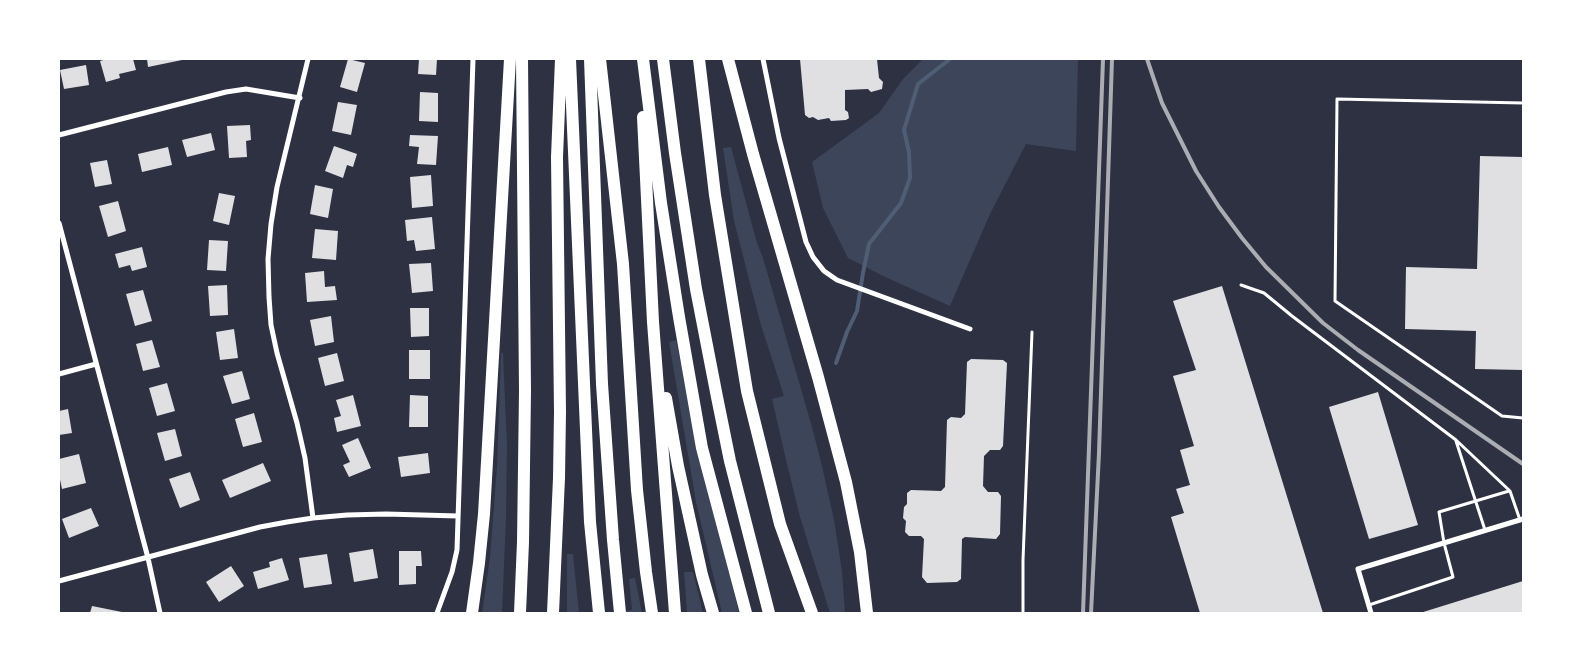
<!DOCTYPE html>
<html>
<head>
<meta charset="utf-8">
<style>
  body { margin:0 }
  #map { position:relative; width:1582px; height:672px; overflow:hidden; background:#2d3142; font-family:"Exo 2",sans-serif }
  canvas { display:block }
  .frame { position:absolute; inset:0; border:60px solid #fff; pointer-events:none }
</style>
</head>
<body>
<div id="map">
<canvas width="1582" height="672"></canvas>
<div class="frame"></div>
</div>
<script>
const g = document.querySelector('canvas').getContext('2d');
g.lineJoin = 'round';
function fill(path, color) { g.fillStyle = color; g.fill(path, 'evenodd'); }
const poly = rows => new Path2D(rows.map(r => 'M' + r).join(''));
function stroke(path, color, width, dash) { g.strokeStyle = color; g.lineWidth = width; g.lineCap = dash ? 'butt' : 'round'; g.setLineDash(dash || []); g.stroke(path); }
const green = poly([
  [923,59,1078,59,1076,151,1026,144,990,214,950,306,885,277,848,258,823,208,812,162,879,113,903,79],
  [731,147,757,243,763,258,812,427,822,466,834,520,842,571,845,613,830,613,800,517,786,460,772,399,784,396,760,322,734,221,723,148],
  [676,340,697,442,739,613,722,613,696,502,669,342],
  [501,353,503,353,507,445,506,519,502,613,482,613,490,557,497,466],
  [567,554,573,554,579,613,567,613],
  [684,572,693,572,703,613,687,613],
  [635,578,642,613,609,613,632,610,629,579]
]);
const stream = poly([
  [836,363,847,332,857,311,863,273,869,244,901,203,910,178,909,152,904,130,918,84,950,59]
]);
const building = poly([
  [107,59,133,59,136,70,119,74,120,78,106,82,100,61],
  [147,59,182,59,182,60,148,67],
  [348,59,365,63,357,92,340,87],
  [419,59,437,59,436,75,418,74],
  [800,59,877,59,879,78,883,82,882,89,871,92,868,89,845,90,845,110,848,112,849,118,846,120,831,121,829,118,818,120,813,117,809,118,805,115],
  [86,65,89,85,64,89,60,70],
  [420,92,438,93,438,122,419,121],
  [338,102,357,105,351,135,332,131],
  [250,125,251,140,246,141,247,157,229,158,227,126],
  [211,133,215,150,187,157,182,140],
  [410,135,438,136,436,165,417,164,419,147,409,146],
  [334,146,357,154,353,167,347,165,343,178,325,171],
  [168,147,172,165,142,172,138,154],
  [1480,156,1523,157,1523,370,1475,369,1476,331,1405,329,1406,267,1477,269],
  [107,160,112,184,95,187,90,163],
  [431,175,433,206,412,208,410,177],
  [315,185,333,189,328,218,310,214],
  [219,193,235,196,229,225,213,221],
  [118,201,126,231,108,237,99,206],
  [432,217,435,249,416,251,414,240,407,241,405,220],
  [315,229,338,231,336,260,312,258],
  [209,240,228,241,226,271,207,270],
  [142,247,147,267,132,271,130,265,119,268,115,254],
  [431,263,433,291,412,293,409,264],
  [324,271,325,287,335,286,337,300,307,302,305,273],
  [227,285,228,315,210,316,208,286],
  [1222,286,1323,613,1200,613,1171,517,1184,513,1176,489,1190,485,1180,450,1194,446,1173,376,1196,370,1173,301],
  [143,290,152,321,135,326,126,294],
  [410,308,429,308,429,336,411,337],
  [331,316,334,342,315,346,310,320],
  [234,329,238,358,220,360,216,332],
  [152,340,160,367,143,371,136,344],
  [409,350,430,350,430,379,409,379],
  [337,353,344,381,325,386,318,358],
  [971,359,1003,360,1007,363,1003,446,1000,450,990,450,984,456,983,486,988,492,998,492,1001,496,1000,534,996,539,965,537,962,539,961,579,957,582,927,583,922,577,924,539,921,536,909,536,905,532,906,521,903,518,904,507,907,504,907,493,911,490,941,491,945,487,947,420,951,417,961,418,965,414,967,362],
  [242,371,250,399,232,404,223,376],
  [167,383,175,411,157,416,149,388],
  [1378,392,1418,525,1369,539,1329,407],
  [353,395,361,426,337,432,334,418,341,416,336,400],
  [410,395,428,396,428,427,409,427],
  [68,409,72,433,59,435,59,411],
  [254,413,262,442,243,447,235,419],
  [175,429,182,456,165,461,157,433],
  [358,438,371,468,349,477,343,465,350,462,342,445],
  [428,453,430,473,401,477,398,457],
  [79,454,86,483,62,489,59,475,59,459],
  [263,463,271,481,230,498,222,480],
  [190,472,200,500,180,508,169,479],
  [91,508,99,526,69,538,62,519],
  [373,549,378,578,354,582,349,553],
  [399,551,421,551,422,566,416,566,416,584,399,585],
  [327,554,332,584,304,588,299,558],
  [282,558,289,580,258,589,253,572,270,567,269,562],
  [231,566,244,586,219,602,206,582],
  [1523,581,1523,613,1420,613],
  [92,606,122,612,121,613,90,613]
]);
const service = poly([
  [1523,103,1337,99,1335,301,1502,416,1523,418],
  [1241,285,1264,293,1292,316,1456,440,1510,491,1520,520],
  [1456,441,1485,530],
  [1369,605,1453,577,1444,543,1439,512,1509,491],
  [1023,613,1023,560,1032,332]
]);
const minor = poly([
  [308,59,277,187,271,224,268,259,269,297,271,325,277,353,297,423,305,458,313,518],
  [763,59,779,138,806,242,813,257,824,271,837,280,970,329],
  [59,135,226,92,246,89,300,98],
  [59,223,148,558,160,613],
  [59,374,96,364],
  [59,581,260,527,287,522,313,518,347,515,386,514,458,516],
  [437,613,452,572,457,550,473,59],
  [1371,613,1358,569,1523,519]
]);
const motorway = poly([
  [570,59,590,522,599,613],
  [590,59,602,384,613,540,620,613],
  [600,59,623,264,637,490,646,572,652,613],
  [643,59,661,203,679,317,702,448,746,613],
  [663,59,675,153,696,289,717,397,730,461,769,613],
  [699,59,715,195,747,391,780,524,812,613],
  [728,59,753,154,818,377,846,482,860,552,867,613],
  [643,117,653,322,675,613],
  [666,398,678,466,702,575,713,613],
  [472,613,479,563,484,514,510,59],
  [520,613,523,542,525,391,522,59],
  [553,613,559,478,560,412,557,157,561,59]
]);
const rail = poly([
  [1147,59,1162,103,1196,171,1219,207,1242,238,1266,267,1323,323,1358,350,1523,464],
  [1083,613,1103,59],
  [1091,613,1099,453,1112,59]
]);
fill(green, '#3c4559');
stroke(stream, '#4f5d75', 4);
fill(building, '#e0e0e3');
stroke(service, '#fff', 3);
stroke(minor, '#fff', 5);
stroke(motorway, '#fff', 12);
stroke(rail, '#abadb3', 4);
</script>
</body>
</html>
